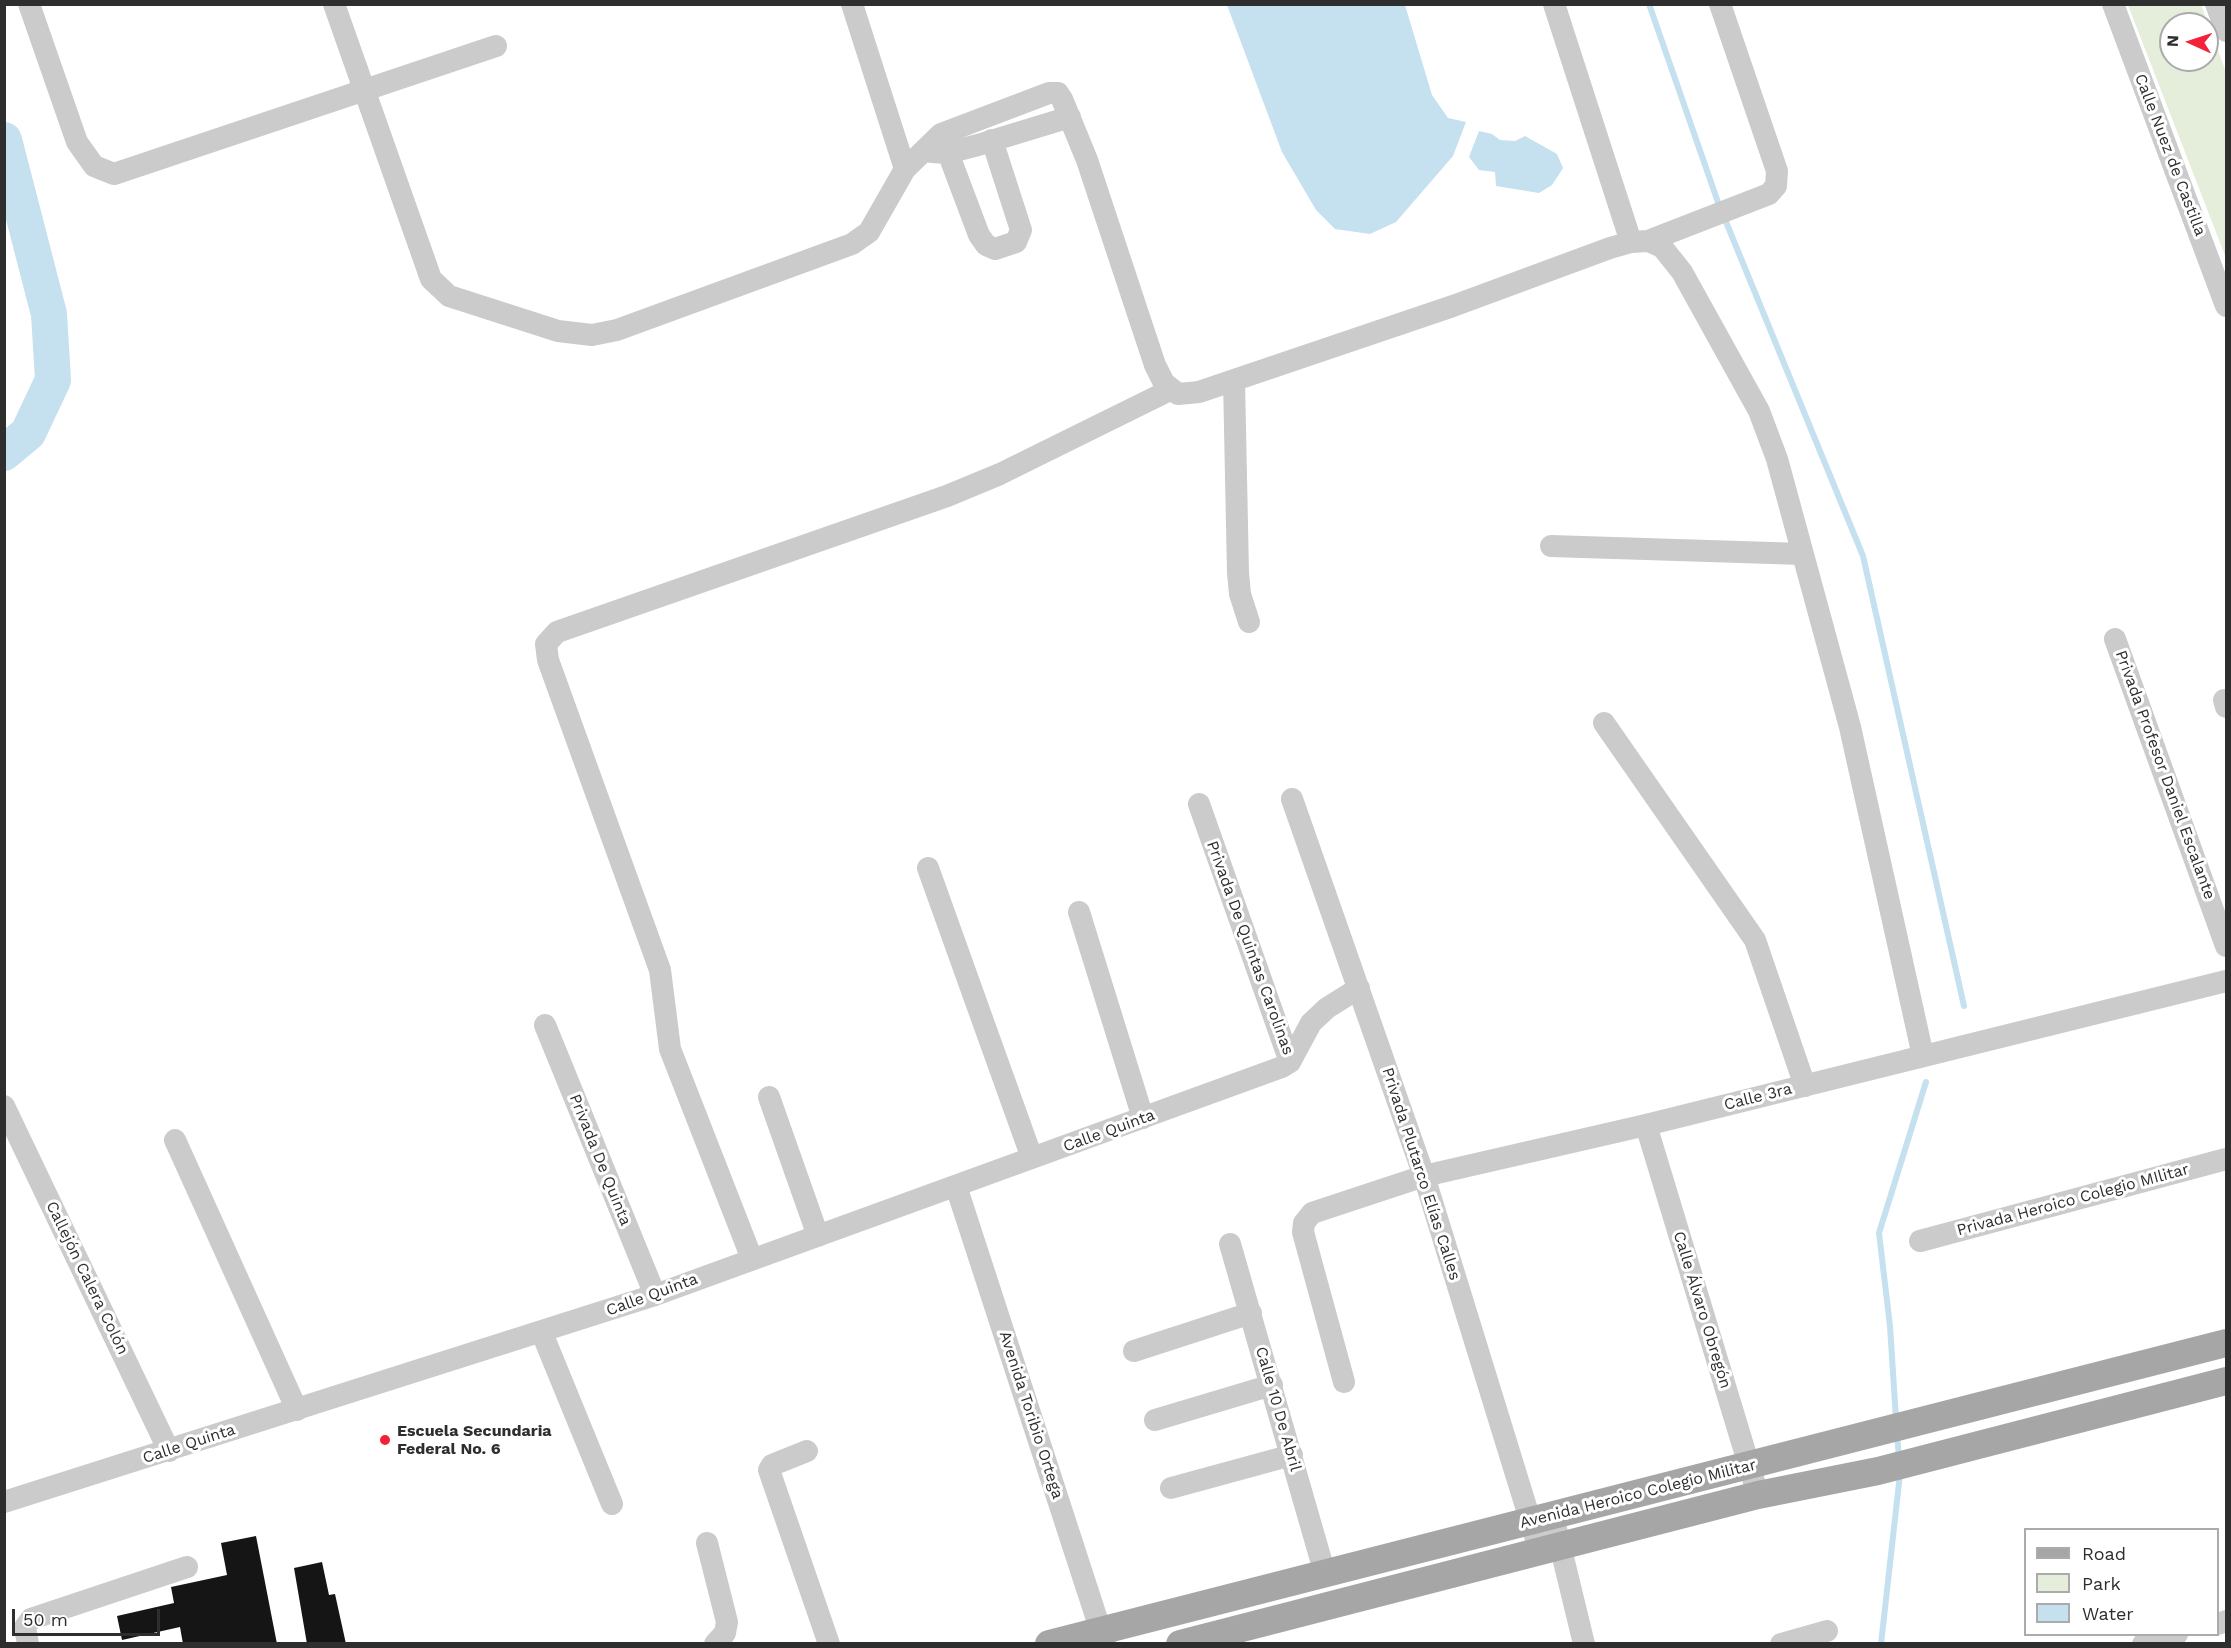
<!DOCTYPE html>
<html>
<head>
<meta charset="utf-8">
<style>
  body { margin:0 }
  #map { position:relative; width:2231px; height:1648px; overflow:hidden; background:#fff; font-family:"Work Sans",sans-serif }
  canvas { display:block }
  .frame { position:absolute; inset:0; border:6px solid #2e2e2e; pointer-events:none }
  .legend { position:absolute; left:2024px; top:1528px; width:195px; height:108px; box-sizing:border-box; background:#fff; border:2px solid #ababab; margin:0; padding:8px 10px; list-style:none; font-size:18px; color:#2e2e2e }
  .legend li { display:flex; align-items:center; gap:12px; height:30px }
  .legend b { width:30px; border:2px solid #ababab }
  .north { position:absolute; left:2159px; top:12px; width:60px; height:60px; box-sizing:border-box; background:#fff; border:2px solid #ababab; border-radius:50%; rotate:273deg; font-size:16px; font-weight:700; line-height:24px; text-align:center; color:#2e2e2e }
  .north::after { content:''; display:block; margin:auto; width:21px; height:27px; background:#f52138; clip-path:polygon(50% 0,100% 100%,50% 72%,0 100%) }
  .scale { position:absolute; left:12px; top:1609px; width:148px; height:27px; box-sizing:border-box; border:3px solid #2e2e2e; border-top:0; padding-left:8px; font-size:18px; line-height:21px; white-space:nowrap; color:#2e2e2e; -webkit-text-stroke:4px #fff; paint-order:stroke }
</style>
</head>
<body>
<div id="map">
<canvas width="2231" height="1648"></canvas>
<div class="frame"></div>
<ul class="legend">
<li><b style="height:8px;background:#a6a6a6"></b>Road</li>
<li><b style="height:16px;background:#e5eddb"></b>Park</li>
<li><b style="height:16px;background:#c5e0ef"></b>Water</li>
</ul>
<div class="north">N</div>
<div class="scale">50 m</div>
</div>
<script>
const g = document.querySelector('canvas').getContext('2d');
g.lineJoin = 'round';
function fill(path, color) { g.fillStyle = color; g.fill(path, 'evenodd'); }
const poly = rows => new Path2D(rows.map(r => 'M' + r).join(''));
function stroke(path, color, width, dash) { g.strokeStyle = color; g.lineWidth = width; g.lineCap = dash ? 'butt' : 'round'; g.setLineDash(dash || []); g.stroke(path); }
function drawText(font, color, halo, rows, align = 'center') {
  g.font = font + ' "Work Sans",sans-serif'; g.lineWidth = 6; g.setLineDash([]); g.textBaseline = 'middle'; g.strokeStyle = halo; g.fillStyle = color; for (const [text, x, y, turn = 0] of rows) {
    g.save(); g.translate(x, y); g.rotate((+turn || 0) * Math.PI / 180); g.textAlign = isNaN(turn) ? turn : align; if (halo) g.strokeText(text, 0, 0); g.fillText(text, 0, 0); g.restore();
  }
}
const green = poly([
  [2128,5,2201,5,2226,72,2226,258],
  [2171,24,2207,24,2207,60,2171,60]
]);
const water = poly([
  [1227,5,1405,5,1432,95,1448,118,1466,122,1453,156,1396,222,1370,234,1335,229,1316,210,1282,152],
  [1479,131,1492,134,1500,140,1515,141,1525,136,1557,154,1563,168,1552,185,1539,193,1496,186,1495,172,1479,170,1469,157]
]);
const stream = poly([
  [1649,4,1720,208],
  [1724,217,1863,556,1964,1006],
  [1896,1419,1890,1326,1879,1233,1926,1082],
  [1897,1435,1899,1458],
  [1881,1644,1900,1474]
]);
const river = poly([
  [4,140,49,314,53,380,28,433,4,453]
]);
const building = poly([
  [256,1536,277,1644,183,1644,180,1627,122,1640,117,1616,174,1603,171,1587,227,1575,221,1543],
  [322,1562,329,1595,335,1594,346,1644,307,1644,294,1568]
]);
const minor = poly([
  [29,4,77,142,94,166,114,174,496,46],
  [334,4,431,279,449,296,558,331,592,335,617,330,852,244,869,232,905,169,941,134,1049,93,1058,93,1062,99,1087,160,1155,365,1164,383,1178,394,1199,392,1453,306,1610,248,1631,242,1648,241,1662,247,1682,272,1759,411,1777,459,1850,727,1923,1056],
  [852,4,905,169],
  [1554,4,1631,242],
  [2113,4,2226,306],
  [2216,4,2226,31],
  [941,134,979,235,986,245,995,249,1016,242,1021,230,992,140],
  [932,152,947,153,978,145,1070,117],
  [1648,241,1769,194,1776,186,1777,171,1720,4],
  [1234,380,1238,573,1240,594,1249,622],
  [1551,546,1803,554],
  [2115,639,2226,946],
  [2224,700,2226,707],
  [1604,723,1755,940,1805,1086],
  [1292,799,1424,1176,1540,1552],
  [1199,804,1290,1062],
  [928,868,1032,1158],
  [1079,912,1143,1118],
  [545,1025,655,1295],
  [769,1097,818,1236],
  [4,1106,169,1451],
  [1646,1125,1758,1495],
  [175,1140,297,1410],
  [956,1186,1105,1644],
  [1920,1241,2226,1159],
  [1230,1244,1325,1574],
  [752,1259,670,1049,660,970,548,660,546,644,557,632,947,496,1000,474,1170,390],
  [542,1333,612,1504],
  [1134,1351,1251,1313],
  [1344,1382,1303,1232,1304,1223,1312,1213,1424,1176,1646,1125,2226,981],
  [1155,1420,1272,1385],
  [807,1451,772,1465,769,1470,829,1644],
  [1171,1488,1292,1455],
  [4,1502,655,1295,1282,1067,1290,1062,1311,1023,1327,1008,1359,988],
  [1553,1516,1584,1644],
  [707,1543,727,1622,725,1633,715,1644],
  [2218,1624,2226,1621],
  [28,1644,25,1627,31,1619,187,1567],
  [1781,1644,1827,1631],
  [2143,1644,2177,1634]
]);
const major = poly([
  [1049,1644,2226,1343],
  [1180,1644,1758,1495,1878,1471,2226,1381]
]);
const markers = [
  [385,1440,6,"#f52138"]
];
const streetNames = [
  ["Calle Nuez de Castilla",2170,155,69],
  ["Privada Profesor Daniel Escalante",2165,775,70],
  ["Privada De Quintas Carolinas",1250,948,70],
  ["Calle 3ra",1758,1097,-14],
  ["Calle Quinta",1109,1131,-20],
  ["Privada De Quinta",600,1160,68],
  ["Privada Plutarco Elías Calles",1421,1174,72],
  ["Privada Heroico Colegio MIlitar",2073,1200,-15],
  ["Callejón Calera Colón",87,1278,64],
  ["Calle Quinta",652,1295,-20],
  ["Calle Álvaro Obregón",1702,1310,73],
  ["Calle 10 De Abril",1278,1409,74],
  ["Avenida Toribio Ortega",1031,1415,72],
  ["Calle Quinta",189,1444,-18],
  ["Avenida Heroico Colegio Militar",1638,1494,-14]
];
const poiNames = [
  ["Escuela Secundaria",397,1431],
  ["Federal No. 6",397,1449]
];
fill(green, '#e5eddb');
fill(water, '#c5e0ef');
stroke(stream, '#c5e0ef', 6);
stroke(river, '#c5e0ef', 36);
fill(building, '#151515');
stroke(minor, '#cbcbcb', 22);
stroke(major, '#a6a6a6', 28);
for (const [x, y, r, color] of markers) { const dot = new Path2D(); dot.arc(x, y, r, 0, 2 * Math.PI); g.fillStyle = color; g.fill(dot); stroke(dot, '#fff', 2); }
drawText('16px', '#2e2e2e', '#fff', streetNames);
drawText('bold 16px', '#2e2e2e', '#fff', poiNames, 'left');
</script>
</body>
</html>
